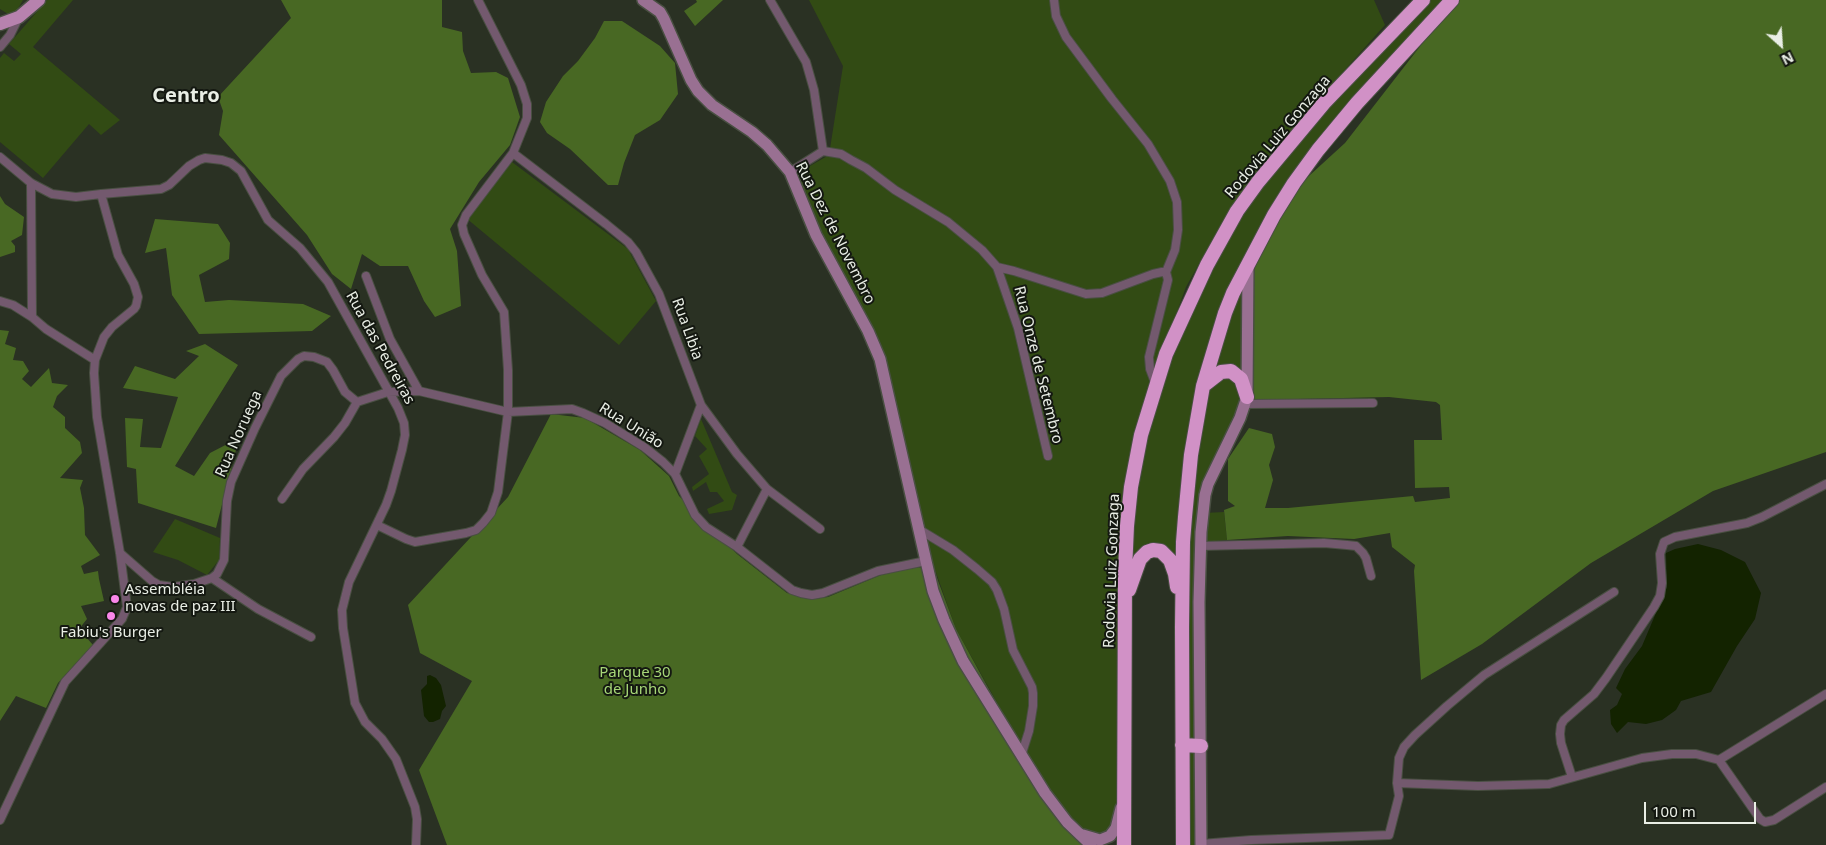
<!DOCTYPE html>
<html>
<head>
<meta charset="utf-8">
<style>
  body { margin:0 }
  #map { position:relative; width:1826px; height:845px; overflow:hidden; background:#2a3123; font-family:"Noto Sans",sans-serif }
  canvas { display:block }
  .north { position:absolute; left:1756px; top:20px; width:50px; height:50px; -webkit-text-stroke:4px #141811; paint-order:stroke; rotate:154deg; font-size:14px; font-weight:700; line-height:20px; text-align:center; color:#e9eee5 }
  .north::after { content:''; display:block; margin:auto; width:18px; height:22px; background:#e9eee5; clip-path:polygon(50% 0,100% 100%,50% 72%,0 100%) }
  .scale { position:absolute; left:1644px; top:802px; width:112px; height:22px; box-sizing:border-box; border:2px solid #e9eee5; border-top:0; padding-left:6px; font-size:15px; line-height:18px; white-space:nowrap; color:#e9eee5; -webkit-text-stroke:4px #141811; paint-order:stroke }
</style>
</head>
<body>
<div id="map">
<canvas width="1826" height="845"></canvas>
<div class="north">N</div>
<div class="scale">100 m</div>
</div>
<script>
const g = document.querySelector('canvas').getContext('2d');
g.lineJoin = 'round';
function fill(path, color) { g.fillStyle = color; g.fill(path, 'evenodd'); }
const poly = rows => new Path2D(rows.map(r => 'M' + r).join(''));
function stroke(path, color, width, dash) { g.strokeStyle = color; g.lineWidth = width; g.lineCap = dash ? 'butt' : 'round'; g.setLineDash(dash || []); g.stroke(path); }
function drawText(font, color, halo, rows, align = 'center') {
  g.font = font + ' "Noto Sans",sans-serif'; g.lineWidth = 4; g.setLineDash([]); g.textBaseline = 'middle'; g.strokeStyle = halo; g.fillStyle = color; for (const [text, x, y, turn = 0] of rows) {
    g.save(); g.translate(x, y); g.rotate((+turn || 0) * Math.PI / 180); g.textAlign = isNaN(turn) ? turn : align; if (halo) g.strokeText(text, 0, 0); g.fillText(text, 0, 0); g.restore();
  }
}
const green = poly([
  [0,0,23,0,13,17,0,9],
  [47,0,73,0,33,47,120,120,101,135,89,124,43,178,0,142,0,58,4,53,14,61,21,54,9,44],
  [809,0,1374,0,1385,25,1273,150,1224,219,1186,287,1141,410,1118,626,1121,790,1111,825,1106,833,1096,836,1080,829,1044,787,956,629,929,553,894,404,796,174,829,155,843,66],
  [1423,0,1451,0,1339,122,1228,299,1201,387,1180,590,1161,548,1127,578,1135,473,1155,376,1193,294,1258,186],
  [512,162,628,249,656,301,619,345,466,218],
  [1247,272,1243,381,1214,374,1231,301],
  [1231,372,1244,399,1205,481,1200,845,1186,845,1184,579,1205,388],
  [701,419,732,492,737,495,732,510,709,514,707,509,724,501,717,492,710,492,706,482,693,491,692,487,709,474,699,456,707,449,695,436],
  [1224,512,1227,540,1204,542,1204,513],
  [175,519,220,538,219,560,207,575,178,560,153,552]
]);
const forest = poly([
  [281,0,442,0,442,27,462,32,463,51,471,73,496,72,508,78,520,117,510,145,479,182,450,229,457,251,461,306,435,317,424,301,408,266,380,266,362,254,351,289,332,274,307,235,219,135,223,111,218,97,291,18],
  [696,0,723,0,695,26,684,11,697,2],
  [1456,0,1826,0,1826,452,1713,491,1591,563,1482,644,1421,680,1414,571,1415,565,1392,547,1390,533,1354,539,1288,536,1227,540,1224,510,1235,506,1228,501,1228,459,1249,428,1272,434,1275,447,1269,465,1273,480,1265,508,1288,508,1413,496,1415,502,1450,498,1449,487,1415,488,1414,440,1442,440,1440,405,1436,402,1389,397,1253,400,1248,325,1249,265,1299,185,1345,143],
  [604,21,622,21,660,46,675,63,678,94,660,120,635,135,624,163,618,185,608,185,570,149,547,133,540,122,546,102,563,76,578,61,595,38],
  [0,196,5,204,24,217,22,235,11,241,15,246,15,252,0,257],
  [155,219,218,224,230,243,229,259,199,275,205,302,229,300,303,304,331,316,312,331,199,334,172,295,166,248,145,253],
  [0,330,9,331,5,344,16,348,13,360,23,361,29,371,22,379,31,387,49,368,52,383,68,385,57,396,53,407,65,417,65,428,80,442,82,453,60,478,83,480,80,488,84,508,85,535,100,555,81,566,84,574,98,571,99,579,104,601,81,606,87,619,79,629,93,645,58,683,46,708,16,696,0,721],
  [205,344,238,365,175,466,194,476,210,453,239,438,216,528,138,503,136,469,127,467,125,418,143,419,140,447,161,448,178,397,123,388,135,366,175,379,199,356,186,351],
  [551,414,585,418,640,450,669,476,679,496,737,554,787,593,813,599,828,597,881,575,917,567,934,570,956,629,1027,759,1086,845,447,845,419,770,472,681,420,653,408,605,508,497]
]);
const water = poly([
  [1698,544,1721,550,1745,562,1761,593,1755,619,1737,646,1711,692,1681,701,1676,710,1662,720,1646,724,1628,722,1617,733,1611,724,1610,710,1617,705,1622,694,1616,688,1625,669,1642,646,1667,587,1666,553,1675,549],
  [430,675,436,678,441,685,446,706,442,711,440,719,433,722,429,722,424,716,421,690,427,684,427,676]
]);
const street = poly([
  [770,0,806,62,814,90,823,151,841,154,851,160,866,168,895,190,948,222,982,250,997,267,1018,328,1048,456],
  [1054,0,1056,16,1066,37,1112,99,1148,144,1170,181,1177,202,1178,230,1175,250,1166,272],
  [0,47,10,35,19,17],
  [513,153,606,224,628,242,636,252,659,294,701,405,737,454,767,489,820,529],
  [0,157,31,183,52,194,76,197,101,194,161,189,169,185,189,166,199,160,205,158,222,160,231,163,241,171,268,220,300,248,328,282,398,408,404,423,405,435,402,450,391,491,386,505,349,582,342,610,343,628,355,703,365,722,382,739,396,759,415,807,417,819,416,845],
  [790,172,823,151],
  [31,183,32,317],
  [997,267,1014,271,1086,294,1102,293,1153,274,1162,272,1166,272,1168,280,1149,357,1150,369,1156,385],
  [366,276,390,339,419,391],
  [0,301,13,305,32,317,46,329,95,360],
  [1245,404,1373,403],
  [675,474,701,405],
  [282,499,303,469,334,437,345,423,357,402,388,392,419,391,508,412,572,409,583,413,605,423,644,447,663,462,675,474,695,515,706,527,737,547,792,590,801,593,812,595,823,593,878,571,926,561],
  [377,525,406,539,415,542,466,533,476,530,483,523,491,513,498,492,508,412,508,370,504,312,482,275,464,234,462,225,466,215,513,153,527,118,527,104,521,85,478,0],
  [920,530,953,550,977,569,992,582,997,590,1004,609,1013,650,1032,687,1033,693,1033,706,1029,731,1021,756],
  [1200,546,1324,543,1347,545,1356,546,1363,553,1366,558,1371,576],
  [737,547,767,489],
  [120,553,152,581,159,585,173,587,194,584,212,578,217,574,224,560,227,501,231,482,255,428,281,376,298,359,304,356,314,357,327,362,333,370,345,392,357,402],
  [212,578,258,609,311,637],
  [1719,760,1826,694],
  [1572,777,1561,743,1560,734,1561,725,1564,720,1594,694,1606,678,1654,607,1660,596,1662,583,1660,554,1664,542,1675,537,1747,523,1762,517,1826,484],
  [1397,783,1478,786,1549,784,1642,758,1672,754,1696,754,1719,760,1760,819,1765,822,1774,820,1826,787],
  [0,820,65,682,122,619,127,607,120,553,97,417,94,373,95,360,104,337,112,327,134,309,136,306,138,297,134,284,118,255,101,194],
  [1201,844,1251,840,1389,835,1399,796,1397,783,1399,758,1404,747,1415,735,1447,706,1484,675,1614,592]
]);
const secondary = poly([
  [643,0,660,12,664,19,691,80,698,91,712,105,752,132,767,145,790,172,816,235,868,331,880,359,926,561,933,591,944,620,963,661,1045,793,1067,822,1091,845],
  [1083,835,1100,840,1110,836,1116,828,1121,808],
  [1201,845,1199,602,1201,532,1205,495,1208,484,1240,418,1247,397,1248,266]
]);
const primary = poly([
  [0,24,19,17,39,0]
]);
const highway = poly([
  [1203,386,1221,372,1231,371,1241,379,1247,397],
  [1129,590,1140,559,1147,552,1153,550,1161,551,1170,560,1175,574,1177,587],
  [1182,745,1201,746],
  [1124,845,1125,571,1127,526,1131,487,1141,435,1166,354,1207,265,1237,211,1258,182,1324,103,1423,0],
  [1183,845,1182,627,1183,542,1185,517,1191,455,1203,386,1225,313,1233,293,1274,215,1294,183,1318,150,1357,103,1452,0]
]);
const markers = [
  [115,599,5,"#f987e9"],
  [111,616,5,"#f987e9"]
];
const streetNames = [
  ["Rodovia Luiz Gonzaga",1278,137,-50],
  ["Rua Dez de Novembro",835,233,63],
  ["Rua Libia",687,329,70],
  ["Rua das Pedreiras",380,348,61],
  ["Rua Onze de Setembro",1038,365,76],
  ["Rua União",631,426,32],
  ["Rua Noruega",239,434,-66],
  ["Rodovia Luiz Gonzaga",1112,571,-88]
];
const poiNames = [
  ["Assembléia",125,590],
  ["novas de paz III",125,607],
  ["Fabiu's Burger",111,633,"center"]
];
const parkNames = [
  ["Parque 30",635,673],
  ["de Junho",635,690]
];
const districtNames = [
  ["Centro",186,96]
];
fill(green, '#324b14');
fill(forest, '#486823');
fill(water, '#132300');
stroke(street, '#494f42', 10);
stroke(secondary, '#494f42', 14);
stroke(primary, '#494f42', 15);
stroke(highway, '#494f42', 16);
stroke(street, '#73596e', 8);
stroke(secondary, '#997092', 11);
stroke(primary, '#b782ae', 12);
stroke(highway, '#d191c6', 14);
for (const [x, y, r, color] of markers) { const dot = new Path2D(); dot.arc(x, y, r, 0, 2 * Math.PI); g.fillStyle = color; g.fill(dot); stroke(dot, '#141811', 2); }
drawText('15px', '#e9eee5', '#141811', streetNames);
drawText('15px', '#e9eee5', '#141811', poiNames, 'left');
drawText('15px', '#a6d677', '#141811', parkNames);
drawText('bold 20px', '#e9eee5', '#141811', districtNames);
</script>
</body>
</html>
